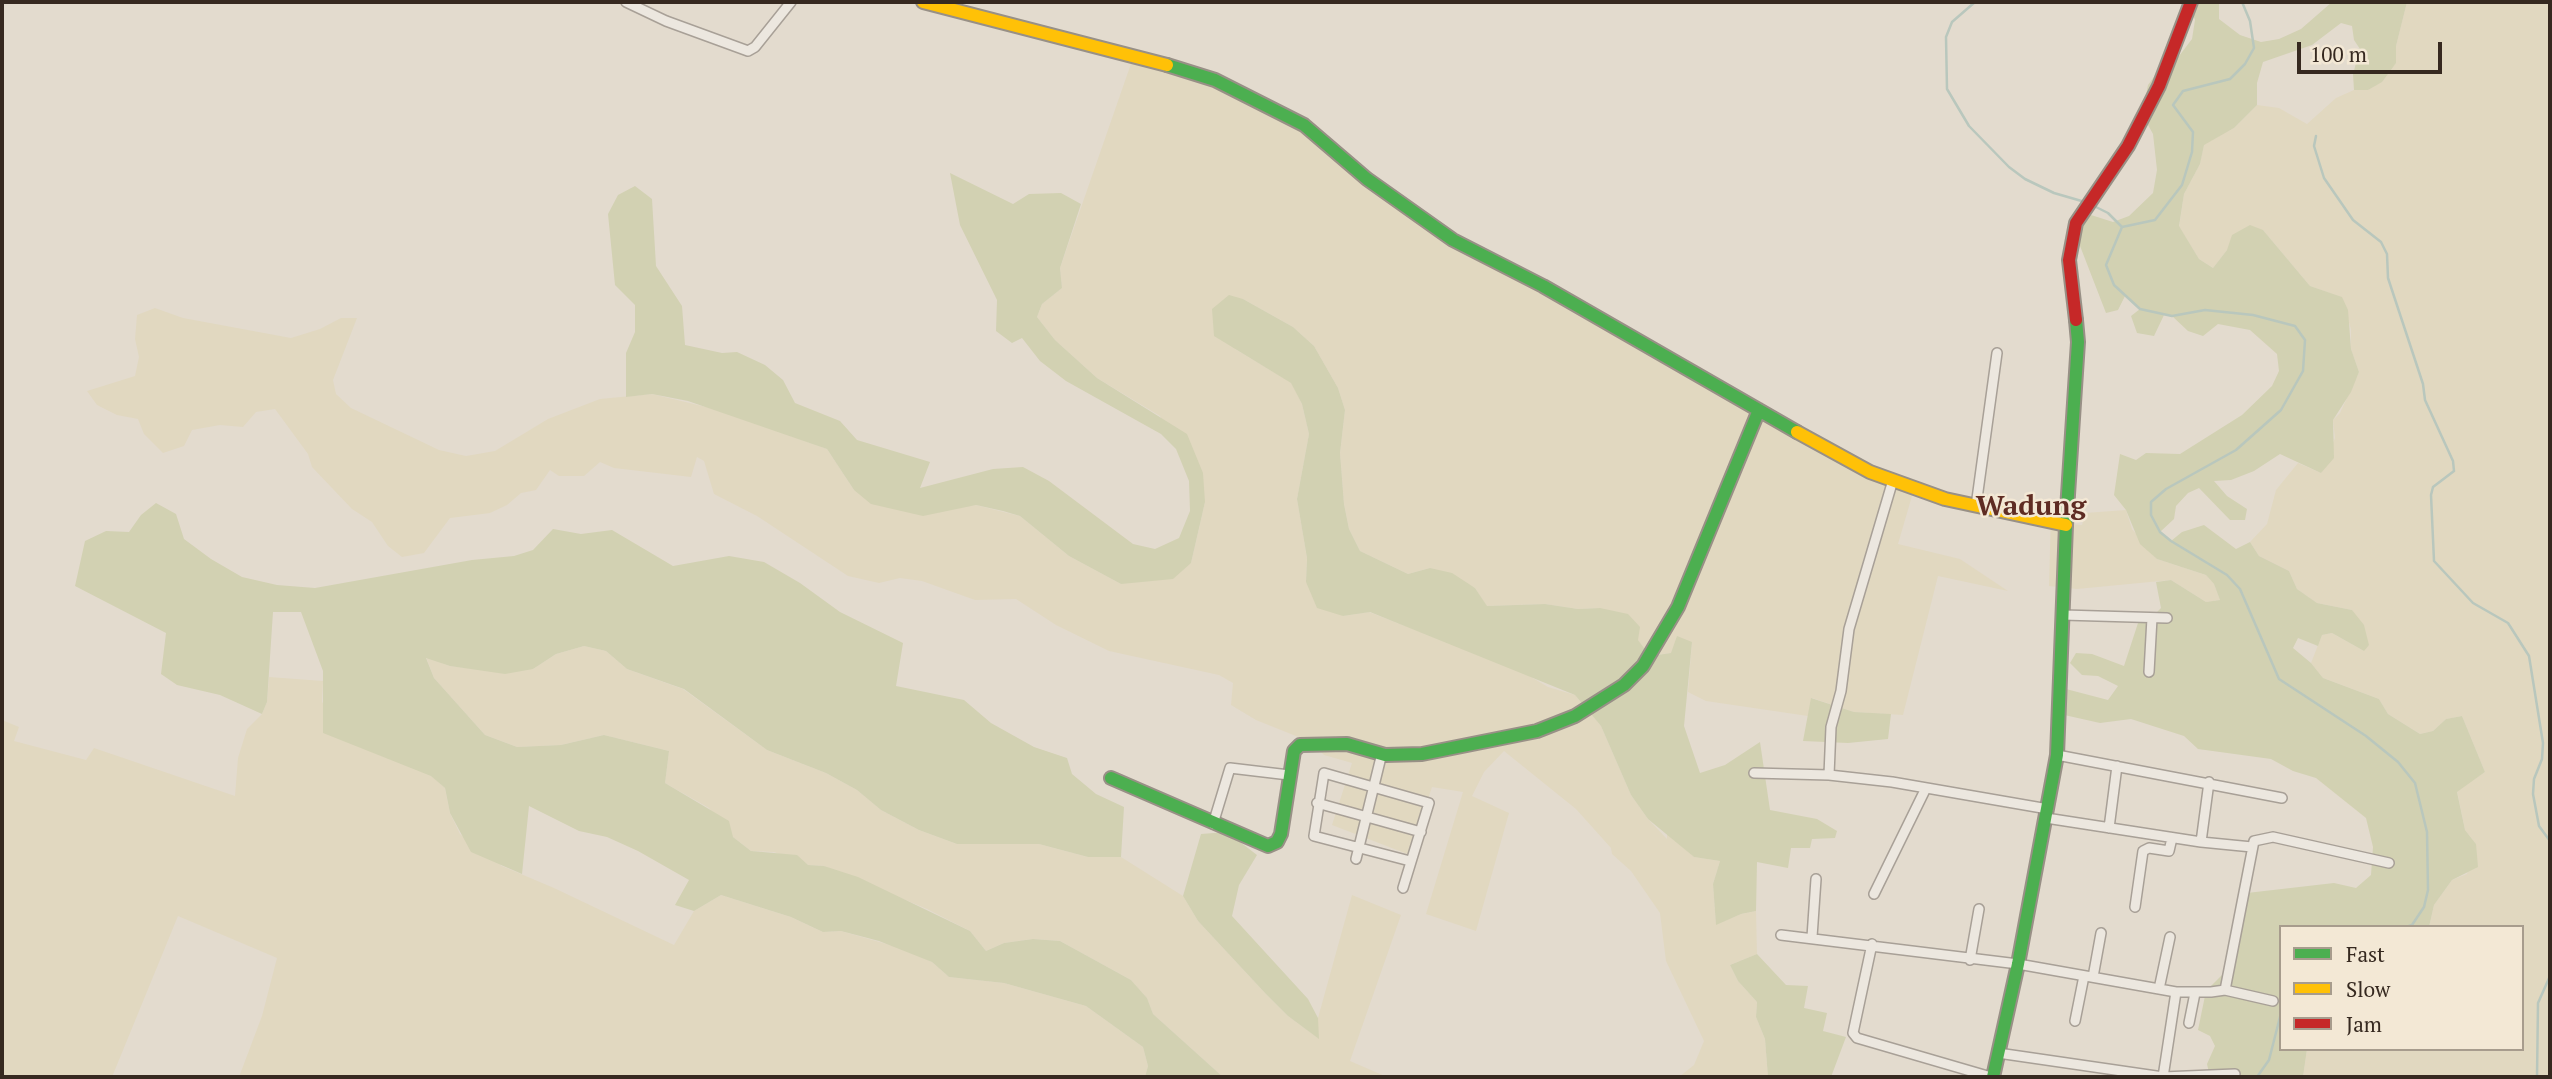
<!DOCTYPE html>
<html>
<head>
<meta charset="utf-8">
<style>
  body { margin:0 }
  #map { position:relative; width:2552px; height:1079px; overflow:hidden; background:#e3dbce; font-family:"PT Serif",serif }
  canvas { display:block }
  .frame { position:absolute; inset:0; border:4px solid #362920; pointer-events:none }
  .legend { position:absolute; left:2279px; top:925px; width:245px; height:126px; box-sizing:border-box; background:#f3e8d5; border:2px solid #a79c8d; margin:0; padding:9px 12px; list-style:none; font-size:21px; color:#362920 }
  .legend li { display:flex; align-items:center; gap:14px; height:35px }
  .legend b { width:35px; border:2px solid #a79c8d }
  .scale { position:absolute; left:2297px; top:42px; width:145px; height:32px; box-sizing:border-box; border:4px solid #362920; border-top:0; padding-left:9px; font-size:21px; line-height:24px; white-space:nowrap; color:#362920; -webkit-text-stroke:5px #f3e8d5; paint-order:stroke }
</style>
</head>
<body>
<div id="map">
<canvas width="2552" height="1079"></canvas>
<div class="frame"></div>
<ul class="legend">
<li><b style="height:9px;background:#4caf50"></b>Fast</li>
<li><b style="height:9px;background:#ffc107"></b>Slow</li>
<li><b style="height:9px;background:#c62828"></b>Jam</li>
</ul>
<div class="scale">100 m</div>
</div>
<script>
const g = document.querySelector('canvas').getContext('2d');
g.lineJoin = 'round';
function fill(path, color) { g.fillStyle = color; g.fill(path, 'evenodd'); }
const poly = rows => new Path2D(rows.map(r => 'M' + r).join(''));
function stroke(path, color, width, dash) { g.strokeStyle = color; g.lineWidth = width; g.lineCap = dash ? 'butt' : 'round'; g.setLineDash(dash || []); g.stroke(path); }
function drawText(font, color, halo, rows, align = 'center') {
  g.font = font + ' "PT Serif",serif'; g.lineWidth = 5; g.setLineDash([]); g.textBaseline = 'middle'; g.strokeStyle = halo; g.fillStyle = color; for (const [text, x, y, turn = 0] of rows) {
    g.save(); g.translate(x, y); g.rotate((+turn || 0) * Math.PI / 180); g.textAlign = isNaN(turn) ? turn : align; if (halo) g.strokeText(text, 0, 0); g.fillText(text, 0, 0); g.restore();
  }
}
const farmland = poly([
  [2407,2,2550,2,2550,1077,2303,1077,2307,1049,2522,1049,2522,927,2429,927,2434,905,2452,880,2467,874,2476,844,2465,830,2457,791,2485,772,2462,716,2446,719,2433,731,2420,734,2388,714,2379,699,2323,678,2311,663,2322,635,2332,633,2364,651,2352,610,2317,603,2297,589,2289,571,2259,556,2250,542,2267,524,2276,490,2298,463,2321,473,2335,438,2333,420,2340,413,2359,372,2351,349,2351,329,2341,297,2310,286,2263,230,2227,250,2213,268,2199,259,2179,227,2184,194,2200,164,2204,144,2234,128,2257,105,2279,108,2307,124,2336,98,2354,90,2368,90,2396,63,2396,46],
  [1134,55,1273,108,1406,209,1774,418,1914,489,1898,544,1960,559,2008,591,1938,576,1903,715,1854,712,1812,698,1808,716,1706,701,1688,692,1692,642,1671,653,1649,656,1638,640,1600,608,1578,609,1545,604,1486,606,1475,588,1430,568,1408,574,1360,551,1349,529,1344,504,1340,453,1345,410,1338,388,1314,346,1293,327,1243,299,1235,349,1292,383,1302,404,1309,434,1297,499,1307,558,1306,582,1343,616,1369,612,1521,671,1548,687,1575,695,1601,726,1631,795,1648,819,1667,839,1667,833,1694,857,1720,861,1713,884,1716,924,1741,914,1756,911,1757,954,1730,965,1738,981,1757,1002,1756,1017,1765,1039,1768,1077,1679,1077,1694,1065,1704,1041,1666,961,1660,913,1631,871,1612,854,1611,848,1576,809,1504,751,1484,772,1472,796,1509,813,1476,931,1426,914,1463,792,1432,787,1410,855,1332,825,1352,763,1324,755,1311,742,1256,720,1231,705,1233,683,1219,675,1109,651,1056,625,1016,599,975,600,922,581,900,578,879,583,848,576,757,516,714,494,704,461,697,457,691,477,614,468,600,462,584,476,559,476,550,470,536,490,521,493,507,505,490,513,450,518,424,553,402,557,388,546,372,522,352,509,312,467,308,454,275,409,256,412,243,427,220,425,192,430,184,446,163,453,144,434,138,419,117,415,97,405,87,391,135,376,139,357,135,339,137,315,155,308,183,318,291,338,320,329,341,318,357,318,333,380,336,394,351,408,439,450,466,456,495,451,548,419,600,399,652,394,723,411,827,449,854,490,953,508,976,505,1020,516,1069,556,1121,584,1191,563,1205,502,1160,416,1097,378,1055,340,1037,317,1042,304,1062,288,1060,268],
  [2126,510,2132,529,2157,559,2206,575,2214,584,2220,600,2206,602,2171,580,2077,589,2049,586,2051,513,2069,515,2069,524,2082,525,2085,513],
  [584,646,606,651,627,669,683,689,767,750,826,773,857,790,881,810,919,830,957,844,1039,844,1088,857,1121,857,1183,896,1198,921,1265,993,1288,1016,1318,1038,1318,1018,1352,895,1401,915,1350,1061,1387,1077,1223,1077,1153,1014,1147,998,1131,980,1060,941,1033,939,1004,943,986,951,970,931,927,909,824,866,808,865,774,852,751,851,733,837,709,808,665,783,669,751,604,735,561,745,517,747,485,735,434,678,426,657,450,666,477,669,533,669,556,654],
  [269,677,323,681,322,702,370,751,431,775,445,788,450,813,460,834,502,866,554,888,674,945,694,911,721,895,791,917,823,932,841,931,904,949,932,962,949,977,1004,983,1086,1006,1143,1047,1148,1066,1145,1077,239,1077,262,1016,277,958,178,916,112,1077,2,1077,2,720,19,727,14,741,86,760,94,748,235,796,238,758,247,729,262,714,267,702]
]);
const green = poly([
  [2189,2,2219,2,2219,19,2240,35,2261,42,2279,39,2301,29,2332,2,2407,2,2396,46,2396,63,2382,82,2368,90,2354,90,2353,74,2360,49,2354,40,2352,26,2341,23,2312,45,2263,62,2257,83,2257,105,2234,128,2204,145,2200,164,2184,194,2179,226,2199,259,2213,268,2227,250,2232,235,2250,225,2263,230,2310,286,2342,297,2348,310,2351,349,2359,372,2351,392,2333,420,2334,458,2321,473,2280,454,2254,471,2231,480,2214,481,2227,496,2247,509,2245,520,2230,520,2199,488,2188,493,2176,506,2174,519,2160,532,2171,541,2182,532,2204,525,2236,549,2250,542,2259,556,2289,571,2297,589,2317,603,2352,610,2364,625,2369,645,2364,651,2332,633,2322,635,2318,646,2298,638,2293,648,2311,663,2323,678,2379,699,2388,714,2420,734,2433,731,2446,719,2462,716,2485,772,2457,792,2465,830,2476,844,2478,867,2452,880,2434,905,2429,927,2281,927,2281,1049,2307,1049,2303,1077,2257,1077,2258,1075,2210,1077,2207,1064,2215,1046,2210,1036,2198,1030,2206,991,2224,973,2247,893,2334,883,2356,888,2371,875,2373,847,2366,818,2316,778,2293,771,2271,759,2198,749,2184,736,2131,719,2100,723,2051,712,2053,701,2066,689,2108,700,2118,686,2098,676,2082,675,2070,663,2076,653,2092,654,2124,666,2138,623,2150,619,2161,608,2156,582,2171,580,2206,602,2220,600,2214,584,2206,575,2157,559,2140,544,2126,510,2114,495,2120,454,2136,460,2146,453,2180,454,2242,415,2272,386,2279,371,2277,354,2250,330,2218,324,2203,336,2188,331,2172,316,2164,315,2154,336,2137,333,2131,316,2140,309,2125,296,2118,310,2106,313,2075,233,2091,215,2113,222,2129,216,2153,193,2157,170,2153,134,2142,114,2148,85,2161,67,2176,60,2192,39,2195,20],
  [950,173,1013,204,1029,194,1061,193,1081,204,1060,268,1062,288,1042,304,1037,317,1055,340,1097,378,1187,434,1203,473,1205,502,1191,563,1173,579,1121,584,1069,556,1020,516,1003,511,976,505,923,516,871,504,854,490,827,449,688,401,652,394,626,397,626,353,635,332,635,305,615,285,608,214,618,195,635,186,652,199,656,266,682,306,685,345,722,353,737,352,765,365,783,380,795,403,840,421,857,440,930,462,920,488,993,469,1023,467,1049,481,1133,544,1155,549,1179,538,1190,511,1189,481,1176,449,1161,434,1066,381,1040,361,1022,338,1012,343,996,331,997,300,960,225],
  [1229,295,1243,299,1293,327,1314,346,1338,388,1345,410,1340,453,1344,504,1349,529,1360,551,1408,574,1430,568,1452,573,1475,588,1487,606,1545,604,1578,609,1600,608,1628,614,1640,627,1638,640,1650,656,1671,653,1677,636,1692,642,1684,726,1700,773,1725,765,1760,742,1770,810,1817,819,1837,831,1835,838,1812,839,1810,848,1791,848,1788,868,1757,862,1756,911,1741,914,1716,925,1713,884,1720,861,1694,857,1648,819,1631,795,1601,726,1575,695,1370,612,1343,616,1317,608,1306,582,1307,558,1297,499,1309,434,1302,404,1291,383,1214,336,1212,309],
  [156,503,176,514,184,539,211,559,242,577,277,585,315,588,472,560,514,556,533,550,553,529,581,534,612,530,673,566,729,556,764,562,800,583,840,612,903,643,896,686,964,700,991,723,1034,747,1067,758,1072,774,1096,794,1124,807,1121,857,1088,857,1039,844,957,844,919,830,881,810,857,790,826,773,767,750,684,689,627,669,606,651,584,646,556,654,533,669,505,674,450,666,426,658,434,678,485,735,517,747,561,745,604,735,669,751,665,783,729,821,733,837,751,851,797,855,808,865,824,866,858,877,970,931,986,951,1004,943,1033,939,1060,941,1131,980,1147,998,1153,1014,1223,1077,1145,1077,1148,1066,1143,1047,1086,1006,1004,983,949,977,932,962,879,941,841,931,823,932,791,917,721,895,694,911,675,905,689,880,638,851,607,837,579,831,529,806,522,874,471,852,450,813,445,788,431,776,323,733,323,671,301,612,273,612,267,702,262,714,220,695,177,685,161,674,166,633,75,586,85,541,106,531,129,532,141,515],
  [1811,698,1854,712,1891,714,1888,739,1848,743,1803,741],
  [1227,832,1257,855,1239,885,1232,916,1308,999,1318,1018,1319,1039,1288,1016,1265,993,1198,921,1183,896,1201,834],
  [1757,954,1786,985,1808,986,1804,1008,1827,1013,1823,1031,1846,1037,1831,1077,1768,1077,1765,1039,1756,1017,1757,1002,1738,981,1730,965]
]);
const stream = poly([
  [1975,2,1952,22,1946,37,1947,89,1969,126,2009,167,2025,179,2054,193,2085,202],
  [2316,136,2314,146,2324,178,2353,220,2381,242,2387,254,2388,278,2423,384,2425,400,2453,461,2454,471,2433,487,2431,495,2434,561,2473,603,2508,623,2529,656,2543,743,2542,759,2534,779,2533,794,2539,826,2550,841],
  [2094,206,2108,213,2122,227],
  [2122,227,2106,265,2114,285,2140,309,2172,316,2205,310,2253,315,2295,326,2305,340,2303,371,2281,410,2236,450,2166,489,2151,502,2151,515,2160,532,2171,541,2227,575,2240,589,2279,679,2366,736,2398,762,2415,783,2427,832,2428,890,2424,907,2412,925,2406,927],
  [2122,227,2155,220,2182,185,2192,152,2193,132,2173,105,2183,91,2230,79,2245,64,2254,48,2250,21,2242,2],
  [2257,1077,2269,1060,2281,1013],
  [2537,1077,2538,1003,2550,976]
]);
const street = poly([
  [626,2,666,21,748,51,755,47,791,2],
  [1976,506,1997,353],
  [2063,615,2167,618],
  [2149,672,2152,618],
  [2057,755,2282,798],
  [1754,773,1829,775,1892,782,2048,809],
  [1829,775,1831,727,1841,691,1849,629,1893,480],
  [1317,803,1421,832],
  [2046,818,2201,842,2252,847],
  [1213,824,1230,768,1289,775],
  [2109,828,2117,766],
  [2201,842,2209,782],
  [1356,859,1382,753],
  [1403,888,1429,803,1324,773,1314,836,1410,861],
  [1874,894,1926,788],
  [2135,907,2143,851,2149,848,2169,851,2172,838],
  [1781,935,2018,964,2176,992,2211,992,2225,990,2254,841,2273,837,2389,863],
  [1812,937,1816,879],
  [1872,944,1853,1033,1857,1038,1991,1077],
  [1970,960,1979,909],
  [2093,977,2101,933],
  [2159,989,2170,937],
  [2225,990,2273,1001],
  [2075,1021,2084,976],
  [2189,1023,2195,993],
  [1998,1053,2163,1077,2235,1074],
  [2163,1077,2176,992]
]);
const fast = poly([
  [1167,65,1215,80,1304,125,1367,179,1453,240,1543,286,1797,432],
  [1111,778,1268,846,1277,842,1281,834,1294,751,1300,745,1347,744,1385,755,1422,754,1537,731,1575,716,1624,685,1643,666,1678,607,1759,410],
  [1993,1077,2018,964,2057,755,2066,525,2078,342,2076,320]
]);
const slow = poly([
  [923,2,1167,65],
  [1797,432,1870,472,1945,499,2066,525]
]);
const jam = poly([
  [2076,320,2069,260,2076,223,2128,146,2159,86,2191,2]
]);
const quarterNames = [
  ["Wadung",2031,507]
];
fill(farmland, '#e1d8c0');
fill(green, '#d2d1b2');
stroke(stream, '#b9c7bd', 2.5);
stroke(street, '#a8a097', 12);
stroke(fast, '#989086', 16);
stroke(slow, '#989086', 16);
stroke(jam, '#989086', 16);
stroke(street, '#ece7df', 9);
stroke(fast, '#4caf50', 12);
stroke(slow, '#ffc107', 12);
stroke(jam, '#c62828', 12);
drawText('bold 28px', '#5f2c23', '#f3e8d5', quarterNames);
</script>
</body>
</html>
